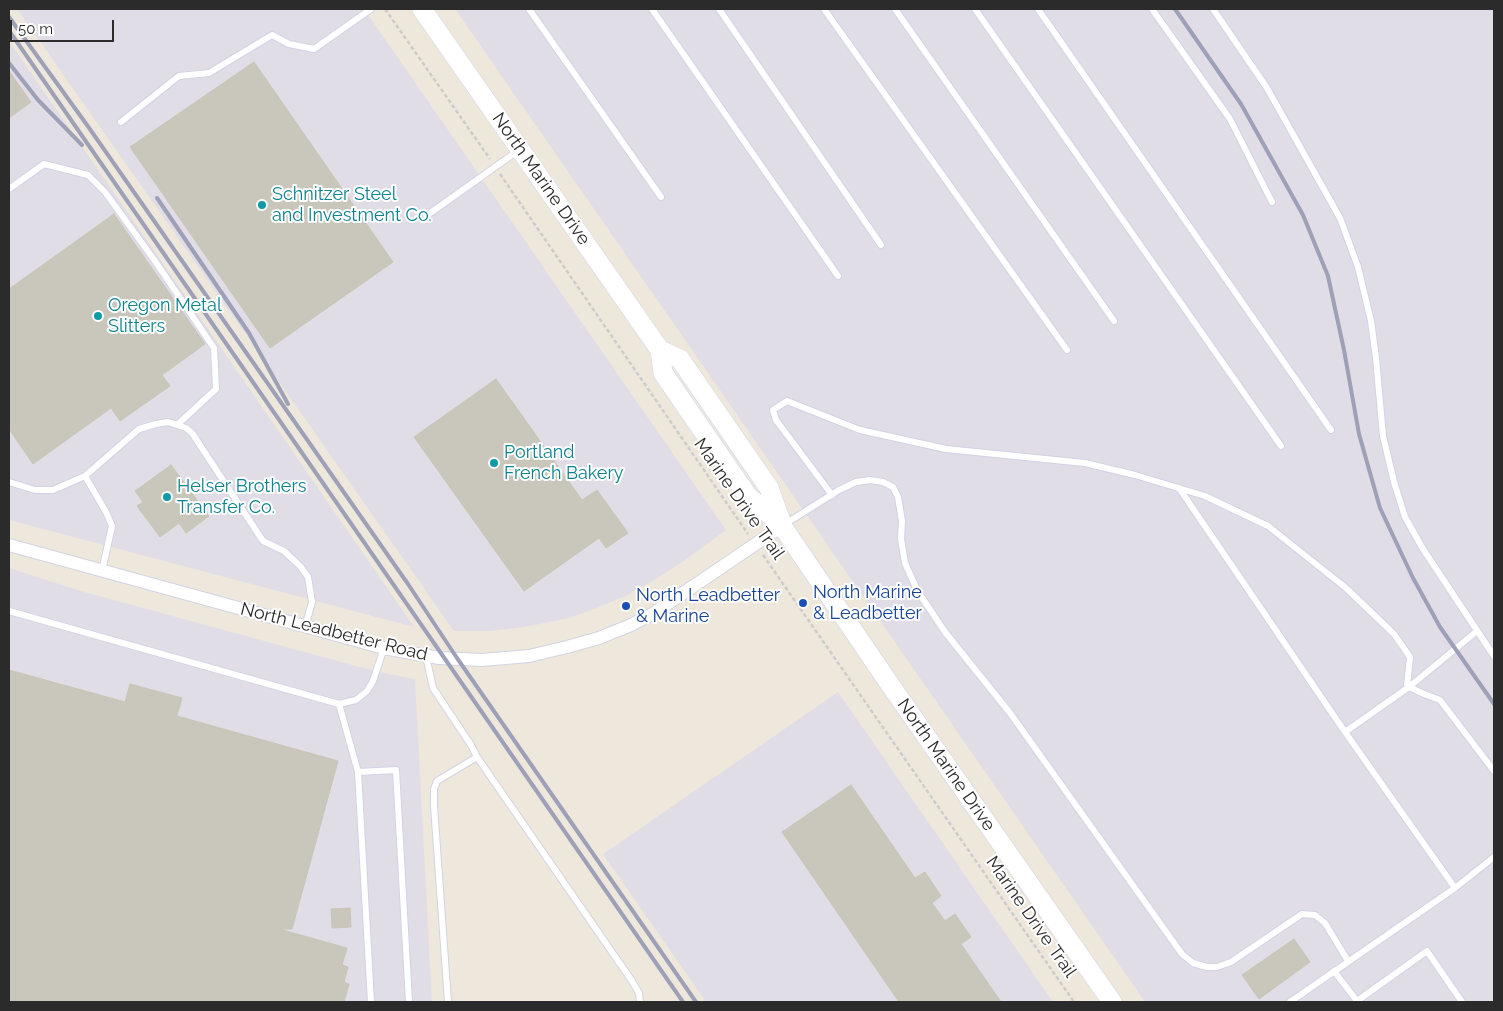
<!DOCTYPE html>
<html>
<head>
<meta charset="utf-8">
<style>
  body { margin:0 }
  #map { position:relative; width:1503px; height:1011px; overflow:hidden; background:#eee8dc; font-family:Raleway,sans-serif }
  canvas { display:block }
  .frame { position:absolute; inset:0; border:10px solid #2b2b2b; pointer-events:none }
  .scale { position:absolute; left:10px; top:20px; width:104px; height:22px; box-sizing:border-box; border:2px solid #2b2b2b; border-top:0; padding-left:6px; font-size:15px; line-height:18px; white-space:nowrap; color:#2b2b2b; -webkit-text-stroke:4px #fff; paint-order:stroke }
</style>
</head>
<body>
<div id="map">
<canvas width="1503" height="1011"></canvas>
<div class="frame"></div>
<div class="scale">50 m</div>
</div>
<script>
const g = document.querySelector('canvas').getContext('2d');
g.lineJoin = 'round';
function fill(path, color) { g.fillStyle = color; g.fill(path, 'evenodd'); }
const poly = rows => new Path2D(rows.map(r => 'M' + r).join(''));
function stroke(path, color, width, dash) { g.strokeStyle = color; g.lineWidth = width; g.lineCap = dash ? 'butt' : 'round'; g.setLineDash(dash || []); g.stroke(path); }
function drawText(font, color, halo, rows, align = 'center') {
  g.font = font + ' Raleway,sans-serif'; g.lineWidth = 4; g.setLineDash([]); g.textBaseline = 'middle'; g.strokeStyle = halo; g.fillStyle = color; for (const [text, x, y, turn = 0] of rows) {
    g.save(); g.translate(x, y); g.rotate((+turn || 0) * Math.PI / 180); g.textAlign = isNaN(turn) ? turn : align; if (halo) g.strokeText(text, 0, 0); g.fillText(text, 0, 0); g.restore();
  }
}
const industrial = poly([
  [17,9,364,9,726,530,684,561,656,579,627,595,597,608,569,618,525,627,491,631,454,631],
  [455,9,1494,9,1494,1002,1145,1002],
  [9,41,101,174,414,627,9,520],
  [9,568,81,591,356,666,393,675,415,679,432,1002,9,1002],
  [838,692,1053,1002,706,1002,603,854]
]);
const building = poly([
  [254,62,393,262,270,348,130,147,254,62],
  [9,71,31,102,9,118,9,71],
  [114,214,205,344,162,375,170,386,120,421,111,408,33,464,9,429,9,289,114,214],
  [496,379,582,500,597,490,628,533,606,548,599,538,524,591,414,437,496,379],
  [171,465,209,516,186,533,179,523,160,537,137,506,143,502,135,491,171,465],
  [9,670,125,702,130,684,182,698,177,716,338,761,292,929,279,929,347,948,342,965,348,967,344,982,349,984,344,1002,9,1002,9,670],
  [851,785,915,878,925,872,941,896,932,903,945,921,955,914,971,937,961,944,1001,1002,899,1002,782,832,851,785],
  [350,908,351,927,332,928,331,909,350,908],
  [1294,939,1310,962,1259,999,1242,975,1294,939]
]);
const path = poly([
  [385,9,490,159],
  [500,174,748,534],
  [763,555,1074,1002]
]);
const lane = poly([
  [529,9,661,197],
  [652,9,838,276],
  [719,9,881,245],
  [824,9,1067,350],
  [895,9,1114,321],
  [975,9,1281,446],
  [1038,9,1331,430],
  [1152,9,1230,119,1272,202],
  [1213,9,1267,88,1340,218,1358,267,1371,321,1376,358,1383,436,1394,482,1405,517,1423,549,1494,656],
  [121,122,179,76,209,73,272,35,289,44,314,49,371,9],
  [9,189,44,164,88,175,105,192,155,261,214,348,216,389,178,424],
  [426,216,519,150],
  [85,476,106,512,112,526,102,571],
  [9,482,35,490,53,490,85,476,139,429,156,424,168,422,186,428,192,433,263,541,284,551,300,566,308,577,312,602,305,627],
  [1179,488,1345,732,1409,687,1477,631],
  [832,495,776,420,773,410,787,401,860,430,946,449,1085,463,1135,475,1205,496,1268,526,1346,588,1394,634,1410,657,1407,686,1424,694,1440,700,1494,771],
  [785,524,839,490,856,482,870,480,883,482,893,487,898,497,902,521,901,539,905,563,917,590,945,632,1010,713,1182,954,1193,963,1207,967,1217,967,1231,962,1302,914,1315,915,1325,923,1348,961],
  [9,611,339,704],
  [426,656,433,688,471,745,477,757],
  [1345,732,1455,888],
  [358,772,396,770,409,1002],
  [1334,971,1357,1001,1427,951,1462,1002],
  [371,1002,358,772,339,704,356,700,367,691,373,681,384,648],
  [448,1002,434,806,434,789,437,781,477,757,632,981,639,993,640,1002],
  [1290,1002,1455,888,1494,857]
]);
const street = poly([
  [9,545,384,648,439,658,482,660,529,656,567,647,599,638,631,625,654,613,782,526]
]);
const secondary = poly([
  [422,9,660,350,663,373,747,495,782,526,891,686,1112,1002],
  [660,350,680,359,769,488,782,524]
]);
const rail = poly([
  [1175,9,1241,104,1303,215,1328,276,1344,350,1359,434,1380,508,1413,578,1440,627,1494,704],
  [9,17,87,125,408,584,457,658,696,1002],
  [10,32,683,1002],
  [9,63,38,100,82,145],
  [157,198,249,333,288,404]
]);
const markers = [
  [262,205,5,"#0f9aa8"],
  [98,316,5,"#0f9aa8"],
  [494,463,5,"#0f9aa8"],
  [167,497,5,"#0f9aa8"],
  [803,603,5,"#1a4fb4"],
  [626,606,5,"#1a4fb4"]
];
const streetNames = [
  ["North Marine Drive",541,179,55],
  ["Marine Drive Trail",739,499,55],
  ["North Leadbetter Road",334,632,14],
  ["North Marine Drive",946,765,55],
  ["Marine Drive Trail",1031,917,55]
];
const cultureNames = [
  ["Schnitzer Steel",272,195],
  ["and Investment Co.",272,216],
  ["Oregon Metal",108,306],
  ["Slitters",108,327],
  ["Portland",504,453],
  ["French Bakery",504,474],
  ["Helser Brothers",177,487],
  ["Transfer Co.",177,508]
];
const transitNames = [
  ["North Marine",813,593],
  ["& Leadbetter",813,614],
  ["North Leadbetter",636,596],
  ["& Marine",636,617]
];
fill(industrial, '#e1dde6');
fill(building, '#c9c6bb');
stroke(building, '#cac5b6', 1);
stroke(lane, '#d1d3e5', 8);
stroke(street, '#d1d3e5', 14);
stroke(secondary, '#d1d3e5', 20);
stroke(path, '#ccc', 2.5, [4, 2.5]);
stroke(lane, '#fff', 6);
stroke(street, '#fff', 12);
stroke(secondary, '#fff', 19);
stroke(rail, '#9ea0b7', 4);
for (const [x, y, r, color] of markers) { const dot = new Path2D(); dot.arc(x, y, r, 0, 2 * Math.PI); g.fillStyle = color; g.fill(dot); stroke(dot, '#fff', 2); }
drawText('18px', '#2b2b2b', '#fff', streetNames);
drawText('18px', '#0d838f', '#fff', cultureNames, 'left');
drawText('18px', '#164399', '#fff', transitNames, 'left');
</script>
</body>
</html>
